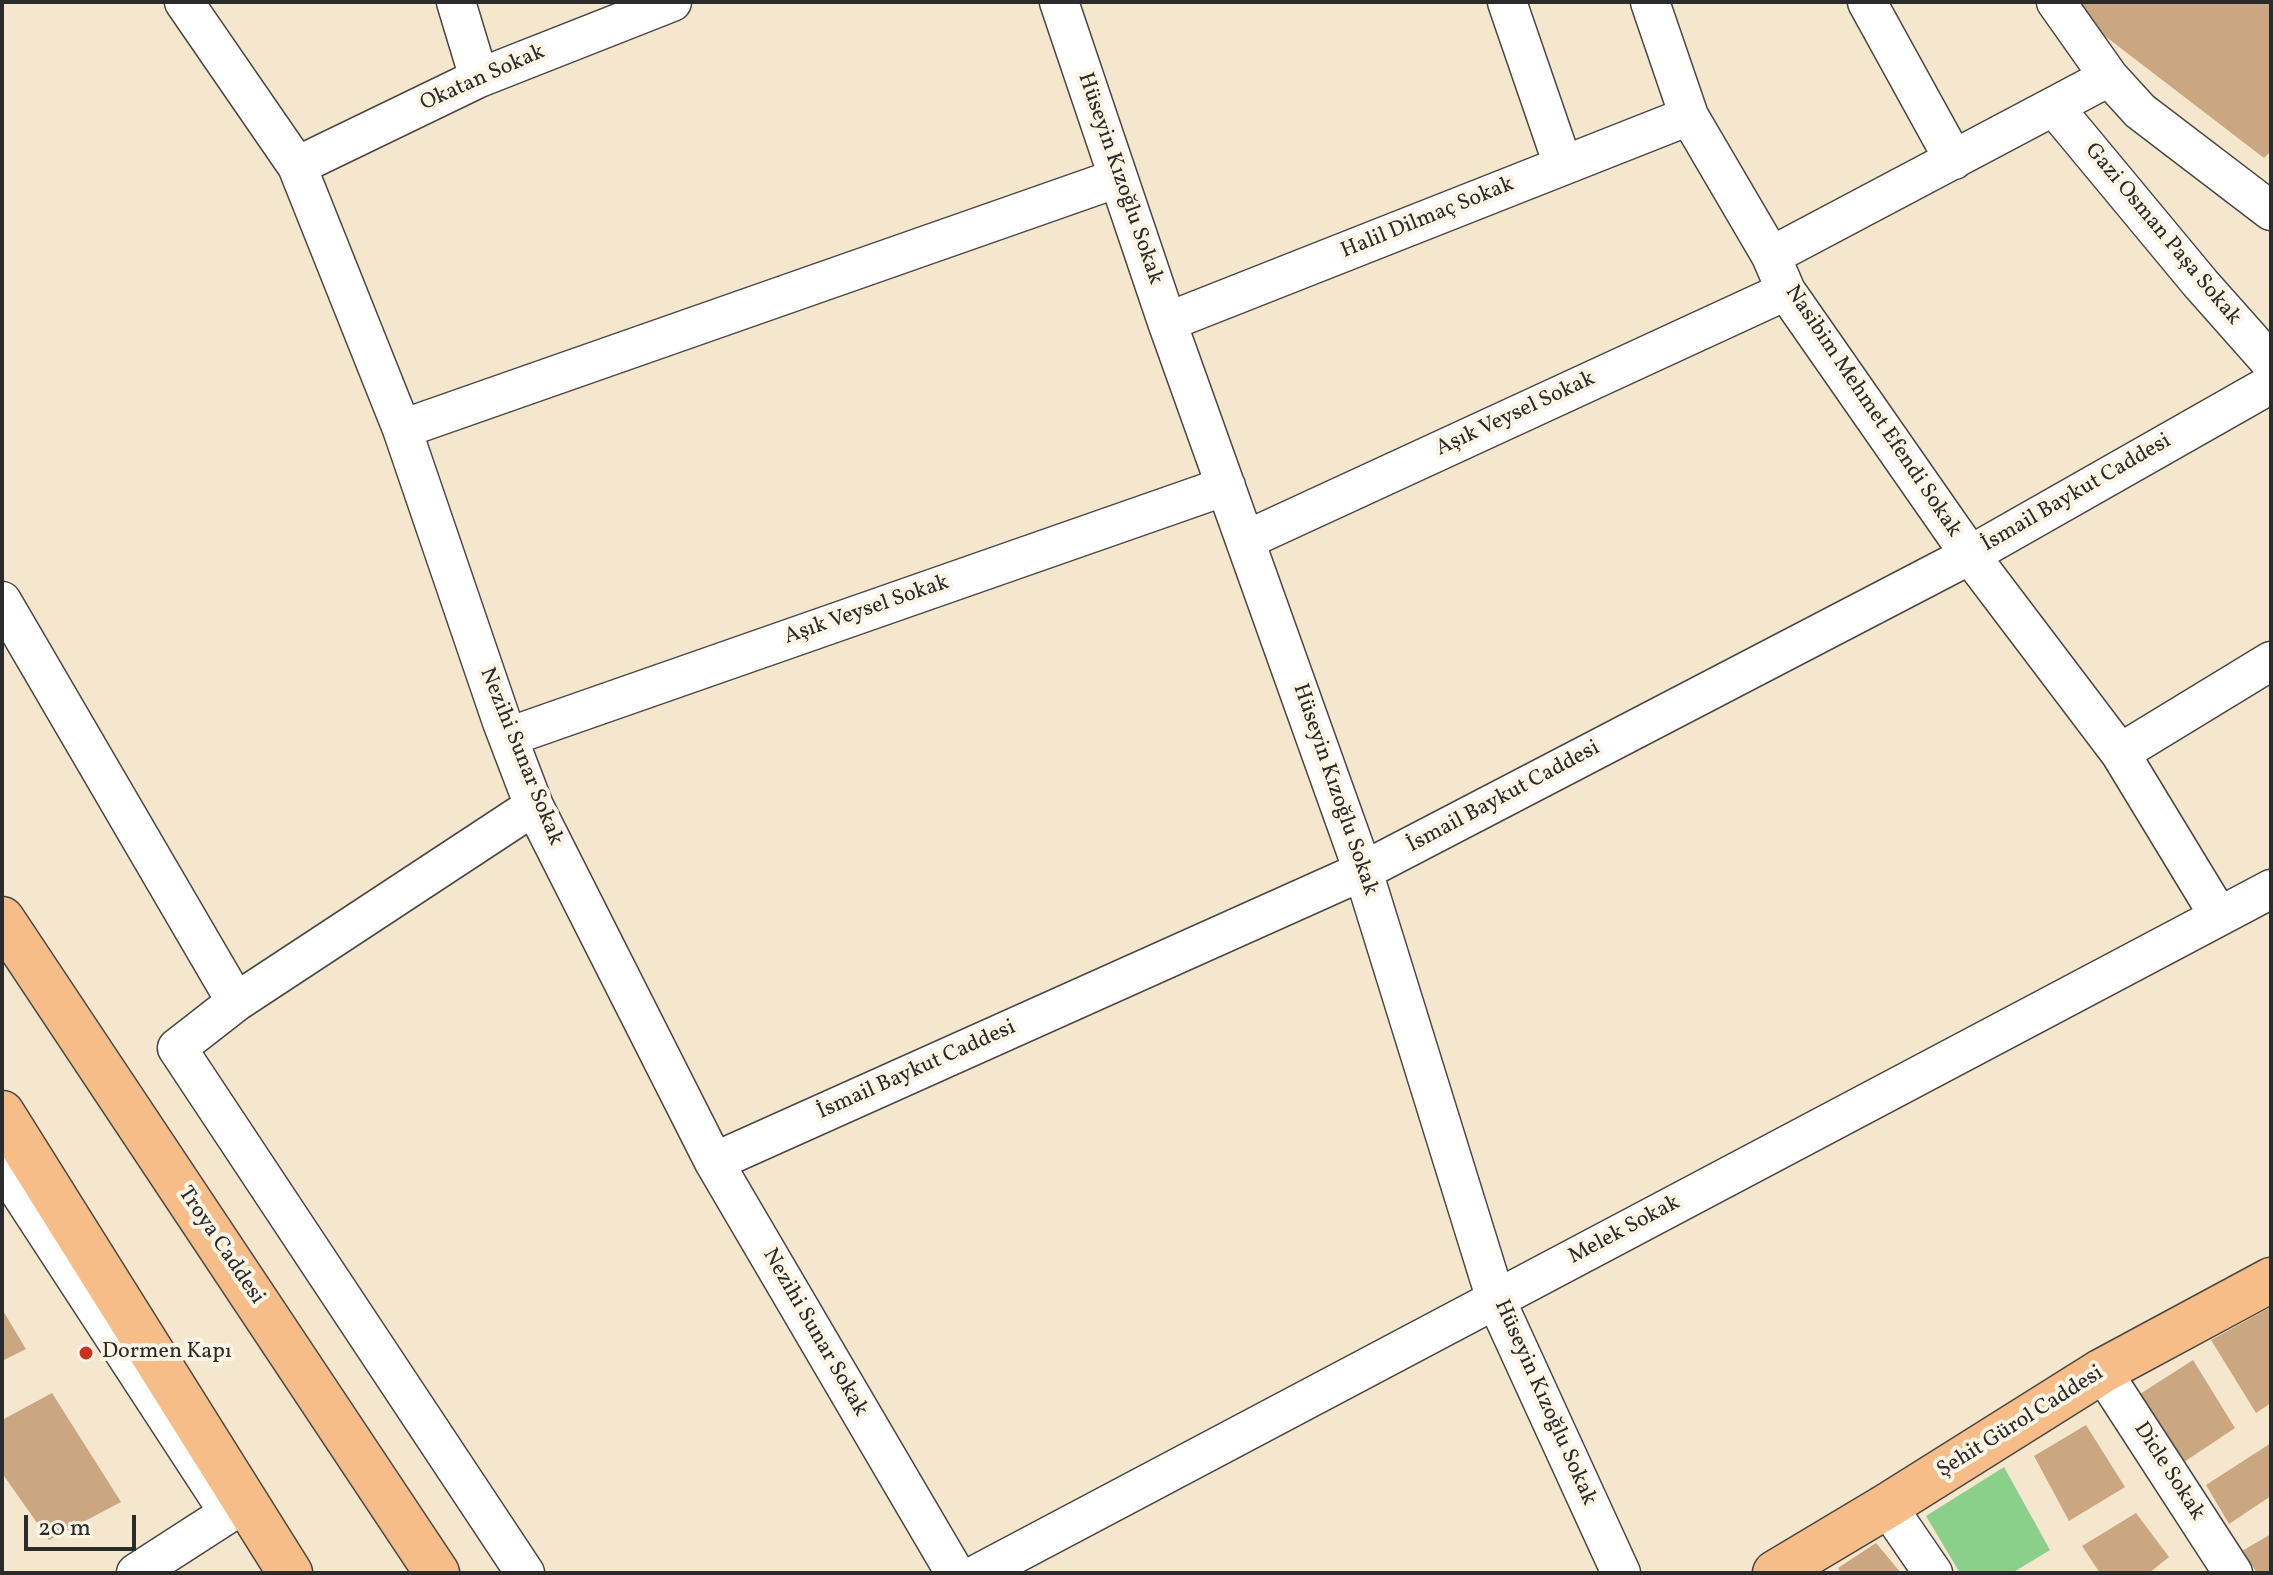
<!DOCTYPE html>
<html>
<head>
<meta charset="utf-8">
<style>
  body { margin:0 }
  #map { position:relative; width:2273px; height:1575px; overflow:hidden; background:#f5e7cd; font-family:Vollkorn,serif }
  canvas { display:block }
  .frame { position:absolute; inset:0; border:4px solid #2b2b2b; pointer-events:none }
  .scale { position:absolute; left:24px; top:1515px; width:112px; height:36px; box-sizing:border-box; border:4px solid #2b2b2b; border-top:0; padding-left:10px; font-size:24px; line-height:28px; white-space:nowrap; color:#2b2b2b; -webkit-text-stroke:6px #fcf5e5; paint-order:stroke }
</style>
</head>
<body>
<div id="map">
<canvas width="2273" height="1575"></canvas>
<div class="frame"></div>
<div class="scale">20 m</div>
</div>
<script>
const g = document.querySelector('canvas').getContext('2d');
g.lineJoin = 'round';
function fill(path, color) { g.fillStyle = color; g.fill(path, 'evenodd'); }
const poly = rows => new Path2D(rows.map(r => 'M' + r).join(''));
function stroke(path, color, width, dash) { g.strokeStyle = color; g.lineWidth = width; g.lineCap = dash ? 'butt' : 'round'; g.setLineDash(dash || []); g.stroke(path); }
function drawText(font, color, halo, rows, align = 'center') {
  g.font = font + ' Vollkorn,serif'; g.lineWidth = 8; g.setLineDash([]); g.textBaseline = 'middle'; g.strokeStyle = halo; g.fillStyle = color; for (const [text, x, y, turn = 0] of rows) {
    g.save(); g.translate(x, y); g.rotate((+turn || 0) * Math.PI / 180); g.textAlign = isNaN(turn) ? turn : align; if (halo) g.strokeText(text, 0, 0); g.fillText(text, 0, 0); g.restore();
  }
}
const green = poly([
  [2004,1467,2050,1550,2012,1573,1960,1573,1926,1516]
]);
const building = poly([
  [2073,2,2271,2,2271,151,2264,158,2084,20],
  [2271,1307,2271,1403,2256,1413,2211,1340],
  [2,1309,26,1349,2,1361],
  [2193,1360,2235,1428,2184,1462,2140,1394],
  [52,1393,121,1502,49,1540,2,1473,2,1420],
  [2086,1425,2125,1487,2069,1521,2034,1456],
  [2271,1443,2271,1496,2229,1524,2206,1485],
  [2136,1513,2169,1557,2149,1573,2100,1573,2082,1546],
  [2271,1534,2271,1573,2257,1573,2242,1551],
  [1876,1543,1901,1573,1841,1573,1838,1568]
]);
const minor = poly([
  [184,2,297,166,402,429,502,722,534,806,714,1162,955,1573],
  [456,2,479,78],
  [1059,2,1167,322,1363,871,1496,1300,1621,1573],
  [1507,2,1563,165],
  [1650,2,1689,116,1771,256,1786,291,1970,555,2120,753,2219,916],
  [1867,2,1954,160],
  [2056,2,2109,77,2140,111,2271,211],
  [2054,107,2201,284,2271,363],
  [297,166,479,78,672,2],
  [1771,256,2109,77],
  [1167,322,1689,116],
  [402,429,1118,178],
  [1246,540,1786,291],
  [2,601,236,1002,534,806],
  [508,737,1226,486],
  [2120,753,2271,661],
  [236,1002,177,1048,525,1573],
  [714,1162,1363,871,1970,555,2271,384],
  [2,1165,229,1513,136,1573],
  [2102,1371,2233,1573],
  [1887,1506,1933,1573],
  [979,1573,2271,889]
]);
const major = poly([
  [2,919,437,1573],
  [2,1113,290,1573],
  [1775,1573,1887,1506,2102,1371,2271,1280]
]);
const markers = [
  [86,1353,8,"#c8321e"]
];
const streetNames = [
  ["Okatan Sokak",483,79,-24],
  ["Hüseyin Kızoğlu Sokak",1119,179,71],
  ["Halil Dilmaç Sokak",1428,219,-22],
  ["Gazi Osman Paşa Sokak",2162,235,50],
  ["Nasibim Mehmet Efendi Sokak",1872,412,56],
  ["Aşık Veysel Sokak",1516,415,-25],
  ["İsmail Baykut Caddesi",2077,494,-30],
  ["Aşık Veysel Sokak",867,611,-19],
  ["Nezihi Sunar Sokak",520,757,68],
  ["Hüseyin Kızoğlu Sokak",1334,790,71],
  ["İsmail Baykut Caddesi",1504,798,-28],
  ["İsmail Baykut Caddesi",917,1071,-24],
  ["Melek Sokak",1625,1231,-28],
  ["Troya Caddesi",220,1246,56],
  ["Nezihi Sunar Sokak",814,1333,60],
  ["Hüseyin Kızoğlu Sokak",1544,1403,66],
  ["Şehit Gürol Caddesi",2021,1423,-32],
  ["Dicle Sokak",2168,1472,57]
];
const poiNames = [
  ["Dormen Kapı",102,1353]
];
fill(green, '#8ad08b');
fill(building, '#caa780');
stroke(minor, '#494743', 41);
stroke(major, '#494743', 47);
stroke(minor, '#fff', 38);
stroke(major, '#f7bd88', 44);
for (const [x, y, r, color] of markers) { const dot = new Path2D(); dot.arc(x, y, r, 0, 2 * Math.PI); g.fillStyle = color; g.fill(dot); stroke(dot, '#fcf5e5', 3); }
drawText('22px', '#2b2b2b', '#fcf5e5', streetNames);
drawText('22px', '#2b2b2b', '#fcf5e5', poiNames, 'left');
</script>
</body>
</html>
